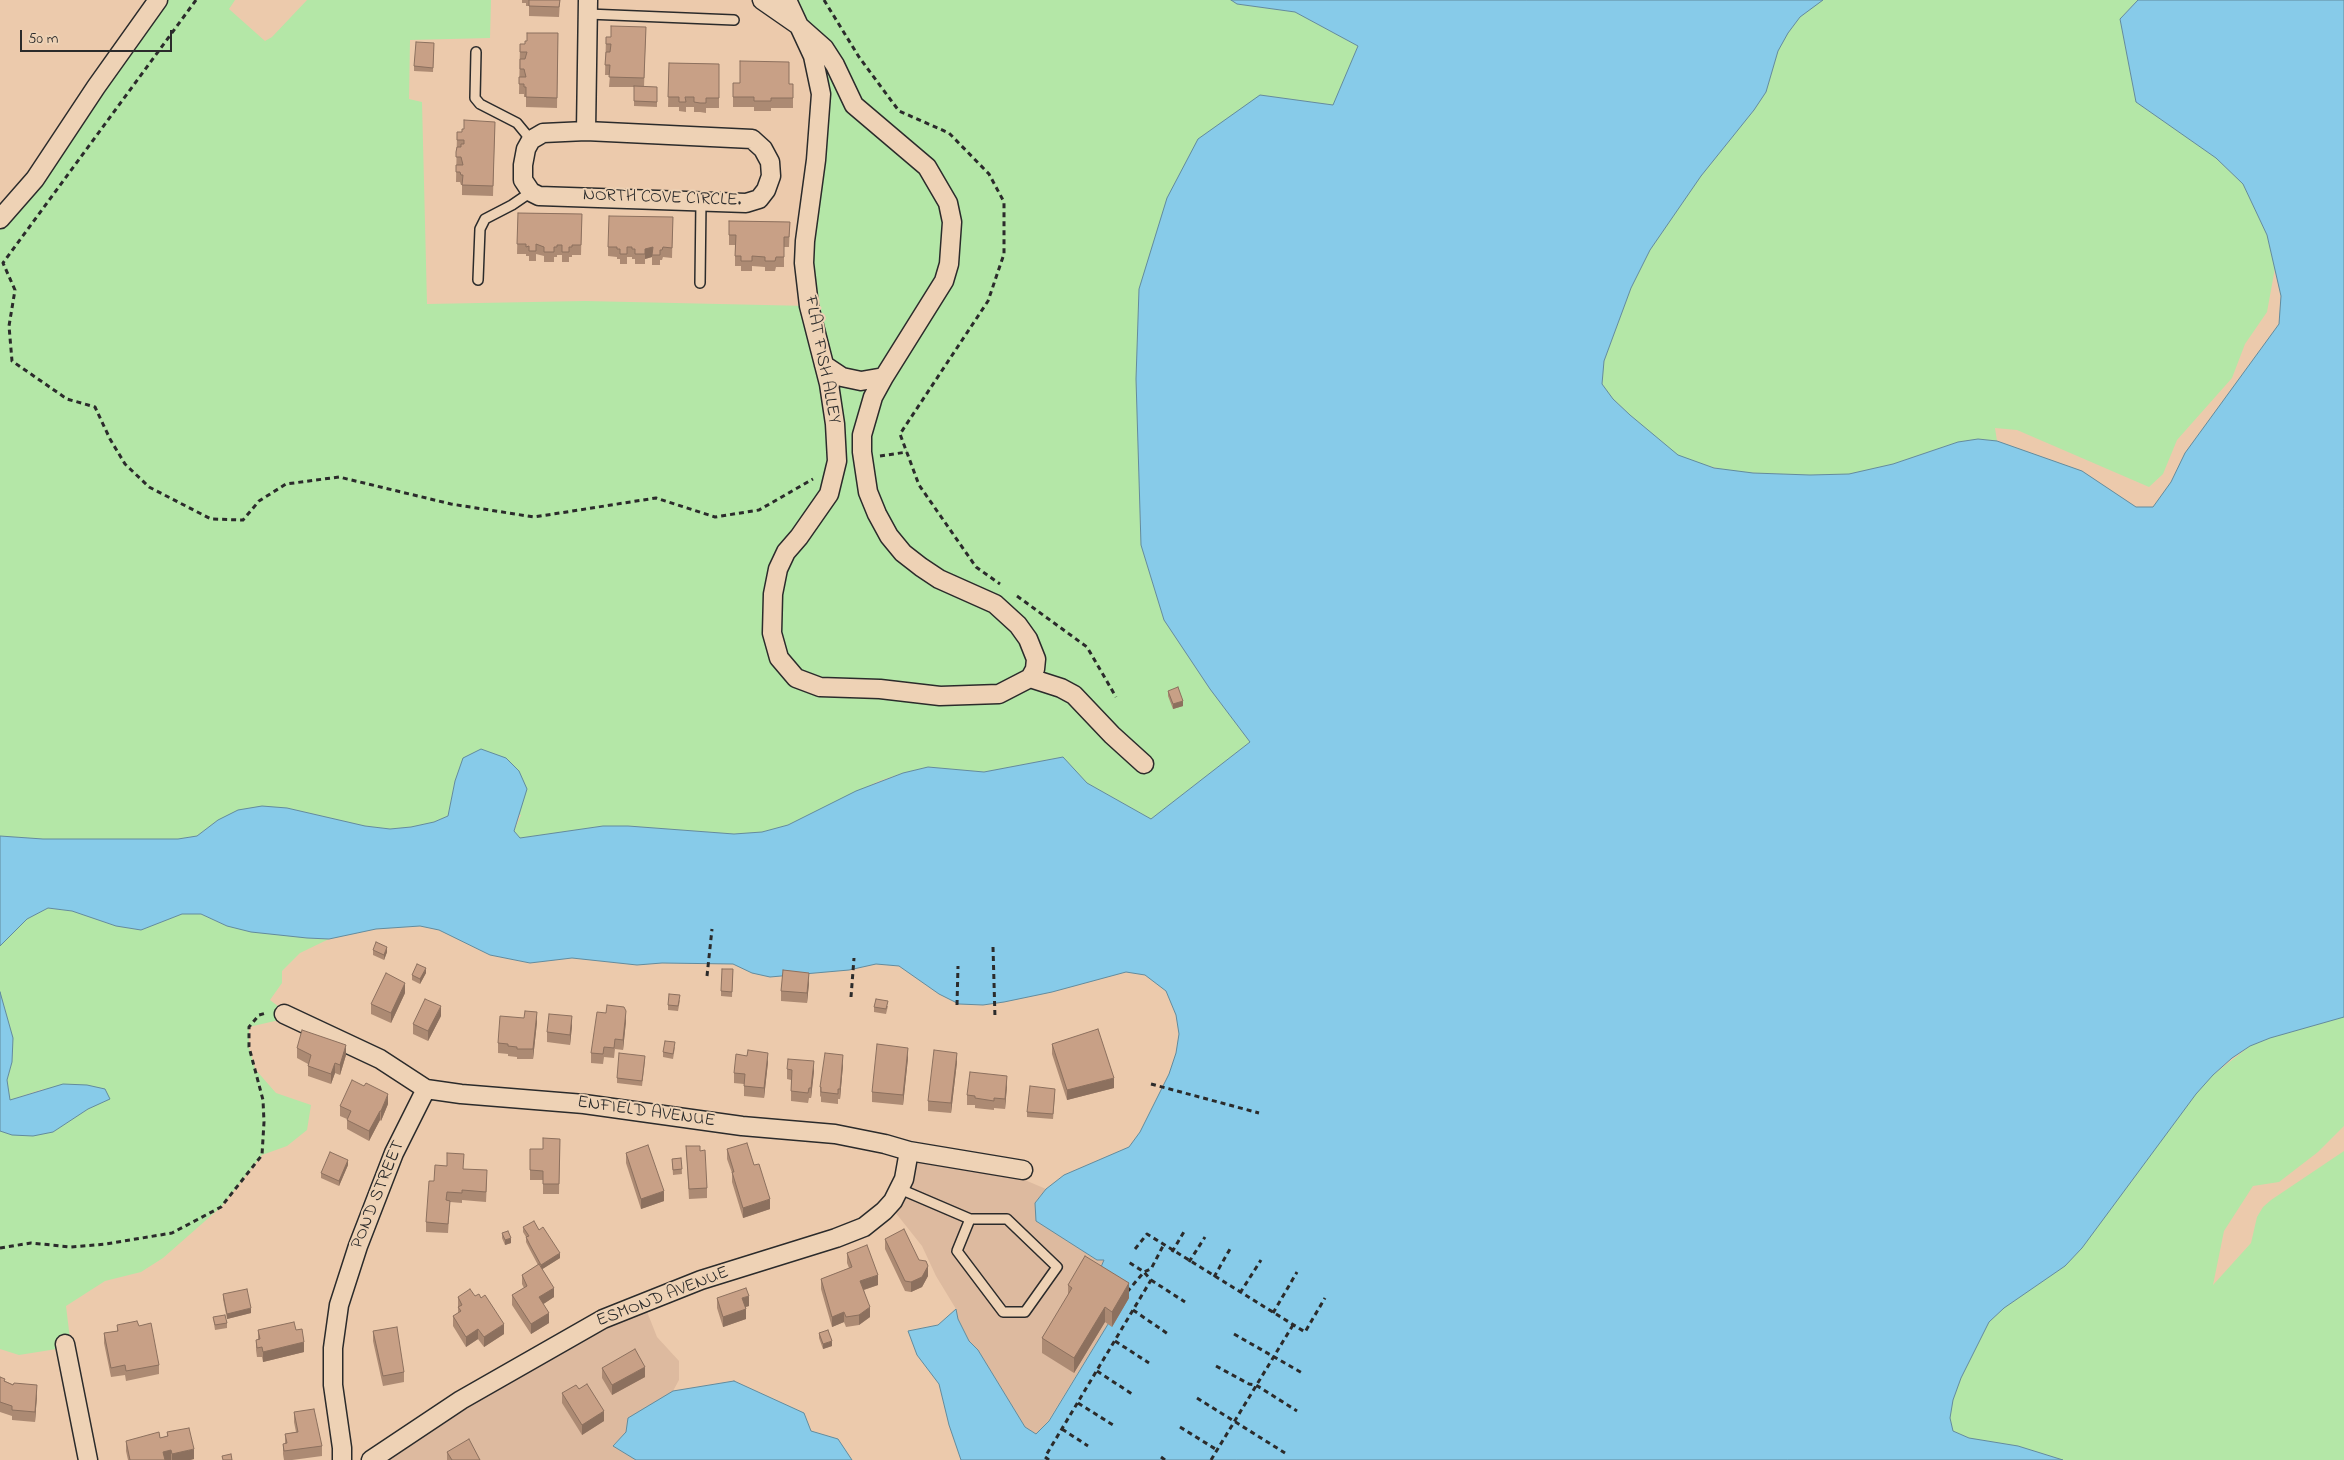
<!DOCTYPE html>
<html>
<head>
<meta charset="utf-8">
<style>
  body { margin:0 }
  #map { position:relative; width:2344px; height:1460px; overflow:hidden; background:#eccaac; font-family:"Indie Flower",sans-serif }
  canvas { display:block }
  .scale { position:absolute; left:20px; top:30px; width:152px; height:22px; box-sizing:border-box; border:2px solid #2b2b2b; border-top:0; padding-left:6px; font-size:15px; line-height:18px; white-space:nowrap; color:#2b2b2b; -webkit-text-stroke:4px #eed2b5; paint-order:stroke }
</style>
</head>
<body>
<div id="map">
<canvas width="2344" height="1460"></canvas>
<div class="scale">50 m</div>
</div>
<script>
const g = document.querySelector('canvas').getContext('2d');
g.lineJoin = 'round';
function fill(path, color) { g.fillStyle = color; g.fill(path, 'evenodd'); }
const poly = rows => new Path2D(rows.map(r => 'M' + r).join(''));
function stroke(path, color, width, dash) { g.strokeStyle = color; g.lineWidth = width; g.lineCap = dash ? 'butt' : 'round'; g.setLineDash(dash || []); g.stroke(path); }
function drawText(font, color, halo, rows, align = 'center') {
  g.font = font + ' "Indie Flower",sans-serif'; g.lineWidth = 4; g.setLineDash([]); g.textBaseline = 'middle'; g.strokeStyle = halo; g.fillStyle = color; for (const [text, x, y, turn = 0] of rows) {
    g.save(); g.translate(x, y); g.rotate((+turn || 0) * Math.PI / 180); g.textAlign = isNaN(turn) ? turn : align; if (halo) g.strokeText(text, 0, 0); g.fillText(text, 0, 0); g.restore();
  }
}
const built = poly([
  [912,1153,999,1169,1046,1189,1035,1203,1037,1221,1097,1260,1104,1260,1101,1267,1127,1293,1048,1421,1036,1434,1025,1427,978,1350,969,1341,958,1319,956,1309,936,1276,922,1246,891,1207],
  [644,1304,657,1337,679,1361,679,1380,673,1391,613,1445,636,1460,372,1460]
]);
const green = poly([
  [158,0,235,0,229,9,265,41,272,37,307,0,491,0,490,38,410,40,409,99,422,102,427,304,585,301,809,306,821,94,804,36,762,0,1231,0,1237,4,1295,12,1358,46,1334,105,1260,95,1139,289,1136,379,1141,545,1164,620,1210,689,1250,742,1151,819,1087,783,1062,757,984,772,928,767,903,773,879,781,788,825,762,832,734,834,628,826,603,826,520,838,514,831,521,815,455,781,448,816,434,822,411,827,390,829,365,826,287,808,218,820,197,836,178,839,43,839,0,836,0,219],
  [1823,0,2138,0,2120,19,2136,102,2216,158,2243,184,2267,235,2275,268,2267,312,2245,344,2232,378,2177,440,2163,474,2149,487,2017,430,1995,428,1997,441,1978,439,1958,442,1893,464,1849,474,1810,475,1733,472,1696,463,1678,456,1630,415,1613,399,1602,384,1604,361,1631,288,1650,250,1701,176,1754,110,1766,92,1778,51,1788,33,1800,17],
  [48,908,72,911,116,926,140,930,182,914,201,914,227,926,307,938,329,939,300,953,282,971,282,983,270,1000,292,1017,249,1027,249,1047,255,1069,276,1093,311,1105,307,1130,287,1146,262,1155,221,1207,163,1258,141,1272,105,1281,66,1306,70,1339,63,1348,19,1355,0,1349,0,1131,12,1135,53,1132,88,1109,110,1098,43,1089,10,1100,7,1080,12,1062,13,1038,0,992,0,946,27,919],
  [2344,1017,2344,1126,2318,1152,2279,1182,2253,1186,2224,1231,2213,1285,2251,1243,2257,1217,2263,1207,2271,1200,2344,1151,2344,1460,2063,1460,2018,1446,1969,1438,1953,1431,1950,1418,1953,1400,1961,1378,1989,1322,2004,1308,2065,1266,2082,1248,2196,1094,2213,1075,2250,1046,2270,1038]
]);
const water = poly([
  [1231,0,1823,0,1800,17,1788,33,1778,51,1766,92,1754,110,1701,176,1650,250,1631,288,1604,361,1602,384,1613,399,1630,415,1678,455,1714,468,1753,473,1810,475,1849,474,1893,464,1958,442,1978,439,1997,441,2082,471,2136,507,2153,507,2171,482,2185,453,2279,324,2281,296,2267,235,2243,184,2216,158,2136,102,2120,19,2138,0,2344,0,2344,1017,2270,1038,2250,1046,2232,1058,2213,1075,2196,1094,2082,1248,2065,1266,2004,1308,1989,1322,1961,1378,1953,1400,1950,1418,1953,1431,1969,1438,2018,1446,2063,1460,961,1460,949,1425,939,1384,917,1355,908,1331,938,1325,956,1309,958,1319,969,1341,978,1350,1025,1427,1036,1434,1049,1421,1127,1293,1101,1267,1104,1260,1097,1260,1036,1221,1035,1203,1046,1189,1064,1175,1129,1147,1140,1132,1169,1074,1176,1053,1179,1034,1176,1015,1166,991,1145,975,1126,972,1052,992,1004,1002,983,1005,959,1004,939,994,899,966,876,964,849,970,770,977,752,973,733,964,662,963,637,965,572,958,530,963,490,955,439,930,420,926,376,929,329,939,307,938,251,932,227,926,201,914,182,914,141,930,116,926,72,911,48,908,27,919,0,946,0,836,43,839,178,839,197,836,218,820,238,810,262,806,287,808,365,826,390,829,411,827,434,822,448,816,455,781,463,758,481,749,506,758,519,771,527,789,514,831,520,838,603,826,628,826,734,834,762,832,788,825,856,791,903,773,928,767,984,772,1063,757,1087,783,1151,819,1250,742,1210,689,1164,620,1141,545,1136,379,1139,289,1167,198,1198,139,1260,95,1333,105,1358,46,1295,12,1237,4,1231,0],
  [0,992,13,1038,12,1062,7,1080,10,1100,63,1084,87,1085,105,1089,110,1099,88,1109,53,1132,33,1136,12,1135,0,1131,0,992],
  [734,1381,804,1413,811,1431,838,1439,852,1460,636,1460,613,1446,626,1432,628,1418,673,1391,734,1381]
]);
const path = poly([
  [196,0,3,263,15,290,9,326,12,361,67,399,95,407,110,439,125,464,149,487,211,519,243,520,259,501,286,484,339,477,451,504,534,517,656,498,715,517,759,510,813,479],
  [824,0,859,57,899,111,949,133,989,174,1004,202,1004,254,988,301,900,434,919,485,976,567,1000,584],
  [880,456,907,452],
  [1017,596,1087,647,1116,697],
  [993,947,995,1018],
  [707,976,712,929],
  [851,997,854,958],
  [957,1005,958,966],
  [1151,1084,1259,1113],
  [0,1248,31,1243,71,1247,106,1244,172,1233,221,1207,262,1155,264,1122,263,1100,249,1047,249,1027,259,1015,266,1013],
  [1135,1249,1147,1234,1305,1332,1325,1298],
  [1172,1252,1185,1230],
  [1189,1262,1205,1237],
  [1214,1277,1230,1249],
  [1151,1280,1185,1302],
  [1127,1292,1144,1272,1151,1269,1163,1246],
  [1240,1293,1261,1260],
  [1133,1310,1168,1334],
  [1273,1313,1297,1272],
  [1234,1334,1304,1374],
  [1115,1341,1149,1363],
  [1216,1366,1249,1384,1256,1385,1297,1411],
  [1097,1371,1132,1394],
  [1197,1398,1285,1453],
  [1078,1403,1113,1425],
  [1180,1427,1217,1450],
  [1062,1429,1088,1446],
  [1161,1457,1165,1460],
  [1049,1460,1045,1457,1151,1280,1144,1272,1127,1261],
  [1211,1460,1293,1325]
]);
const service = poly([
  [588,14,734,20],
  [476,52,475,98,480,104,517,123,531,140],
  [478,280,480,229,485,219,512,205,531,192],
  [700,283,701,201],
  [900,1189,970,1219,957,1251,1003,1312,1025,1312,1057,1267,1007,1219,970,1219]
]);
const minor = poly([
  [762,0,798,25,824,48,835,65,854,105,927,167,948,203,952,222,949,264,944,281,884,377,861,381,842,377,824,365],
  [787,0,813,56,821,94,816,160,805,241,804,263,809,306,829,384,835,424,837,461,829,494,799,537,786,552,778,569,773,594,772,633,779,658,796,678,820,687,880,689,940,696,999,694,1030,678,1061,688,1074,695,1112,735,1144,764],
  [586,131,752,139,763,149,770,162,771,176,766,190,759,199,746,203,539,196,531,192,523,180,523,165,526,149,531,140,543,133,586,131],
  [586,131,588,0],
  [0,219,35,179,96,87,158,0],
  [884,377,873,397,862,435,862,452,868,492,877,514,889,536,903,553,921,567,939,579,995,604,1018,625,1028,639,1036,659,1035,669,1030,678],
  [284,1014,380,1059,426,1089,461,1094,584,1104,742,1126,835,1134,885,1144,909,1151,1023,1170],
  [65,1344,88,1460],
  [342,1460,342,1448,333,1385,333,1348,339,1305,358,1246,394,1153,426,1089],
  [371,1460,461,1400,603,1319,701,1280,836,1238,864,1227,884,1211,893,1201,904,1179,909,1151]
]);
const wall = poly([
  [522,0,560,0,559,17,529,16,529,6,526,6,526,3,522,3],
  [646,27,644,87,657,87,657,107,634,106,634,87,609,87,610,75,605,75,606,37,611,37],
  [558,33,557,108,526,107,526,97,524,97,524,94,519,94,520,44,525,44,527,41],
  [434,43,433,72,414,71,414,66],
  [669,63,719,64,719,108,706,108,706,113,700,112,694,112,694,107,686,107,686,112,679,111,679,107,668,107],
  [733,83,793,84,793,108,771,108,771,111,754,111,754,107,733,107],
  [495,122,493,196,462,195,462,185,461,185,460,182,456,182,457,132,462,132,464,129],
  [518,213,582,214,581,255,572,255,572,257,569,257,569,262,562,262,562,255,557,255,557,257,554,257,554,262,544,262,544,256,536,254,536,261,529,261,529,256,526,256,526,254,517,254],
  [673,217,672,258,663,257,662,260,660,260,660,265,652,265,652,257,645,259,645,264,635,264,635,259,632,259,632,257,627,257,627,264,620,264,620,259,617,259,617,257,608,256,608,247],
  [729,221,790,222,789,247,784,247,784,267,776,267,775,271,765,271,765,267,752,266,752,271,741,271,741,266,735,266,735,245,729,245],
  [1168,691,1183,706,1173,709,1168,696],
  [373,950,387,952,384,960,373,955],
  [733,969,732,997,721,996,721,991],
  [426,973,420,984,412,980,412,975],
  [809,983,807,1003,781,1001,781,991],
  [405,993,391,1023,371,1014,371,1004],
  [680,1000,678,1011,668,1010,668,1005],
  [888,1006,886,1014,874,1012,874,1007],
  [441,1016,428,1041,413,1034,413,1024],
  [626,1021,623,1050,615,1049,614,1058,604,1057,603,1064,591,1063,591,1053],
  [537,1022,533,1059,517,1059,517,1057,508,1056,508,1054,498,1053,498,1043],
  [572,1026,570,1045,547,1042,547,1032],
  [1052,1044,1114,1088,1067,1100,1052,1054],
  [675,1047,673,1059,663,1057,663,1052],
  [297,1048,346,1055,340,1075,335,1073,331,1084,308,1076,308,1064,297,1058],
  [908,1058,903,1105,872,1102,872,1092],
  [645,1061,642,1086,617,1083,617,1078],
  [768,1062,764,1098,744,1096,744,1084,734,1083,734,1073],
  [957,1062,951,1113,928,1111,928,1101],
  [843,1065,840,1099,838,1099,838,1104,821,1102,821,1097,820,1096,820,1087],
  [787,1069,814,1071,811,1098,809,1098,808,1103,791,1101,791,1080,787,1079],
  [1007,1086,1005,1109,994,1108,994,1110,975,1108,975,1105,967,1105,967,1095],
  [1055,1094,1053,1119,1027,1117,1027,1112],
  [388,1104,381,1121,380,1120,369,1141,347,1129,347,1119,340,1116,340,1106],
  [560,1139,559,1194,543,1194,543,1180,530,1180,530,1149,543,1149],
  [686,1146,700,1151,707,1188,707,1198,689,1199],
  [727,1149,770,1209,743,1218,732,1182,732,1173,727,1159],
  [626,1153,664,1201,641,1209,626,1163],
  [681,1158,682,1174,673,1175,672,1159],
  [348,1165,339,1186,321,1178,321,1173],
  [464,1169,487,1180,486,1202,462,1200,462,1203,450,1202,448,1233,426,1232,426,1222,434,1181],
  [523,1227,539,1230,560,1258,542,1269,554,1297,543,1304,549,1323,531,1334,512,1305,512,1295,524,1288,522,1284,522,1275,538,1265,530,1250,526,1242,526,1237,523,1232],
  [502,1233,511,1243,505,1245,502,1238],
  [885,1239,919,1260,928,1276,922,1287,911,1292,905,1291,885,1249],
  [847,1253,878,1285,864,1290,870,1317,859,1325,846,1327,844,1322,832,1327,821,1289,821,1279,849,1268,847,1263],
  [1068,1285,1129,1298,1112,1327,1105,1322,1074,1373,1042,1353,1042,1338,1068,1296],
  [223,1294,251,1313,227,1319,223,1299],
  [475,1296,504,1334,484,1347,478,1339,466,1347,453,1326,453,1316,458,1313,458,1297],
  [717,1298,749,1306,745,1307,746,1319,723,1327,717,1308],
  [213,1317,227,1323,227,1328,215,1330],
  [117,1325,139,1326,159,1365,159,1374,126,1381,125,1375,111,1377,104,1343,104,1333,117,1331],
  [258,1330,296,1330,304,1352,263,1362,262,1357,257,1357,256,1350,256,1340,258,1340],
  [373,1331,404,1372,404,1382,383,1386,373,1341],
  [819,1333,832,1346,823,1349,819,1338],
  [602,1368,645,1377,612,1395,602,1378],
  [0,1377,5,1381,37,1395,35,1422,12,1420,12,1416,0,1412],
  [579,1389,604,1421,582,1435,562,1403,562,1393],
  [294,1412,322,1446,322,1456,292,1460,284,1460,283,1454,283,1444,285,1444,285,1434,296,1432,294,1422],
  [167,1432,194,1459,190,1460,128,1460,126,1451,126,1441,160,1438,167,1436],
  [447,1452,480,1460,447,1460]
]);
const shadedWall = poly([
  [653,247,652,257,645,259,645,249],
  [1183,701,1183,706,1173,709,1173,704],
  [387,947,387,952,384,960,384,955],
  [426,968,426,973,420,984,420,979],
  [809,973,809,983,807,1003,807,993],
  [405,983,405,993,391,1023,391,1013],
  [441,1006,441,1016,428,1041,428,1031],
  [626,1011,626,1021,623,1050,623,1040],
  [537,1012,537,1022,533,1059,533,1049],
  [572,1016,572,1026,570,1045,570,1035],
  [346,1045,346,1055,340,1075,340,1065],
  [908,1048,908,1058,903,1105,903,1095],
  [768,1053,768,1062,764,1098,764,1088],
  [957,1053,957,1062,951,1113,951,1103],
  [843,1055,843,1065,840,1099,840,1089],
  [814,1061,814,1071,811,1098,811,1088],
  [335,1063,335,1073,331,1084,331,1074],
  [1007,1076,1007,1086,1005,1109,1005,1099],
  [1114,1078,1114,1088,1067,1100,1067,1090],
  [388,1094,388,1104,381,1121,381,1111],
  [380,1111,380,1120,369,1141,369,1131],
  [348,1160,348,1165,339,1186,339,1181],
  [664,1191,664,1201,641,1209,641,1199],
  [770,1199,770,1209,743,1218,743,1208],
  [511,1238,511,1243,505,1245,505,1240],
  [560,1253,560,1258,541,1270,541,1265],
  [928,1266,928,1276,922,1287,911,1292,911,1282],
  [878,1275,878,1285,860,1291,860,1281],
  [1129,1283,1129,1298,1112,1327,1112,1312],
  [554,1288,554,1297,539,1307,539,1297],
  [749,1296,749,1306,742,1308,742,1298],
  [870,1307,870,1317,859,1325,859,1315],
  [1105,1307,1105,1322,1074,1373,1074,1358],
  [251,1308,251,1313,227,1319,227,1314],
  [746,1309,746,1319,723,1327,723,1317],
  [844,1312,844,1322,832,1327,832,1317],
  [549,1313,549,1323,531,1334,531,1324],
  [504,1324,504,1334,484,1347,484,1337],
  [478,1329,478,1339,466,1347,466,1337],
  [832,1341,832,1346,823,1349,823,1344],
  [304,1342,304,1352,263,1362,263,1352],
  [645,1367,645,1377,612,1395,612,1385],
  [37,1385,37,1395,35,1422,35,1412],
  [604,1411,604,1421,582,1435,582,1425],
  [194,1449,194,1459,190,1460,172,1460,172,1454],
  [171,1450,171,1460,163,1460,163,1452]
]);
const building = poly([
  [529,0,560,0,559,7,529,6,529,0],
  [611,26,646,27,644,78,609,77,610,65,605,65,606,52,610,52,611,44,606,44,606,37,611,37,611,26],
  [527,33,558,33,557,98,526,97,526,87,524,87,524,84,519,84,519,77,526,77,524,69,520,69,520,59,525,59,527,52,520,52,520,44,525,44,525,41,527,41,527,33],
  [416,42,434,43,433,68,414,66,416,42],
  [740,61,789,62,789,84,793,84,793,98,771,98,771,101,754,101,754,97,733,97,733,83,740,83,740,61],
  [669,63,719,64,719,98,706,98,706,103,700,103,694,102,694,97,685,97,686,102,679,102,679,97,668,97,669,63],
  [634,86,657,87,657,102,634,101,634,86],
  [464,120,495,122,493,186,462,185,463,175,461,175,460,172,456,172,456,165,463,165,461,157,456,157,456,152,457,147,461,147,461,144,464,144,464,140,457,140,457,132,462,132,462,129,464,129,464,120],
  [518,213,582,214,581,245,572,245,572,247,569,247,569,252,562,252,562,245,557,245,557,247,554,247,554,252,544,252,544,247,536,244,536,251,529,251,529,246,526,247,526,244,517,244,518,213],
  [609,216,673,217,672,248,663,247,662,250,660,250,660,255,652,255,653,247,645,249,645,254,635,254,635,249,632,249,632,247,627,247,627,254,620,254,620,249,617,249,617,247,608,247,609,216],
  [729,221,790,222,789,237,784,237,784,257,776,257,775,261,765,261,765,257,752,256,752,261,741,261,741,256,735,256,736,235,729,235,729,221],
  [1178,687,1183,701,1173,704,1168,691,1178,687],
  [376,942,387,947,384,955,373,950,376,942],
  [417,964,426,968,420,979,412,975,417,964],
  [722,969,733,969,732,992,721,991,722,969],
  [783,970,809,973,807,993,781,991,783,970],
  [386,973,405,983,391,1013,371,1004,386,973],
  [669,994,680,995,678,1006,668,1005,669,994],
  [425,999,441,1006,428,1031,413,1024,425,999],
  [876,999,888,1001,886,1009,874,1007,876,999],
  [607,1005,624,1007,626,1011,623,1040,615,1039,614,1048,604,1047,603,1054,591,1053,597,1012,606,1013,607,1005],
  [525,1011,537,1012,533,1049,517,1049,517,1047,508,1046,508,1044,498,1043,500,1016,524,1018,525,1011],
  [549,1014,572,1016,570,1035,547,1032,549,1014],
  [1098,1029,1114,1078,1067,1090,1052,1044,1098,1029],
  [302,1030,346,1045,340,1065,335,1063,331,1074,308,1066,311,1055,297,1048,302,1030],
  [665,1041,675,1042,673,1054,663,1052,665,1041],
  [877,1044,908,1048,903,1095,872,1092,877,1044],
  [748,1050,768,1053,764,1088,744,1086,745,1074,734,1073,736,1054,747,1056,748,1050],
  [934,1050,957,1053,951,1103,928,1101,934,1050],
  [619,1053,645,1056,642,1081,617,1078,619,1053],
  [825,1053,843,1055,840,1089,838,1089,838,1094,821,1092,821,1087,820,1087,825,1053],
  [788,1059,814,1061,811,1088,809,1088,808,1093,791,1091,792,1070,787,1069,788,1059],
  [970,1072,1007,1076,1005,1099,994,1098,994,1101,975,1098,975,1096,967,1095,970,1072],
  [352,1080,364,1086,366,1083,388,1094,381,1111,380,1111,369,1131,347,1120,351,1111,340,1106,352,1080],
  [1030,1086,1055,1089,1053,1114,1027,1112,1030,1086],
  [543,1138,560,1139,559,1184,543,1184,543,1171,530,1170,530,1149,543,1149,543,1138],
  [747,1143,754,1165,759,1164,770,1199,743,1208,732,1172,734,1172,727,1149,747,1143],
  [648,1145,664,1191,641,1199,626,1153,648,1145],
  [686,1146,700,1146,700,1151,705,1150,707,1188,689,1189,686,1146],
  [330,1152,348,1160,339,1181,321,1173,330,1152],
  [447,1153,464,1154,463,1169,487,1170,486,1192,462,1190,462,1193,447,1192,446,1200,450,1201,448,1224,426,1222,429,1181,434,1181,435,1165,447,1166,447,1153],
  [681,1158,682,1169,673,1170,672,1159,681,1158],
  [534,1221,539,1230,543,1227,560,1253,541,1265,530,1245,526,1237,529,1236,523,1227,534,1221],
  [904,1229,919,1260,926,1261,928,1266,922,1277,911,1282,905,1281,885,1239,904,1229],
  [508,1231,511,1238,505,1240,502,1233,508,1231],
  [867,1245,878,1275,860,1281,870,1307,859,1315,846,1317,844,1312,832,1317,821,1279,852,1267,847,1253,867,1245],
  [1085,1256,1129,1283,1112,1312,1105,1307,1074,1358,1042,1338,1072,1288,1068,1285,1085,1256],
  [539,1264,554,1288,539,1297,549,1313,531,1324,512,1295,527,1286,522,1275,539,1264],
  [746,1288,749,1296,742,1298,746,1309,723,1317,717,1298,746,1288],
  [247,1289,251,1308,227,1314,223,1294,247,1289],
  [470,1289,475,1296,479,1294,481,1298,485,1295,504,1324,484,1337,478,1329,466,1337,453,1316,461,1311,458,1307,462,1305,458,1297,470,1289],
  [225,1315,227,1323,215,1325,213,1317,225,1315],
  [137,1321,139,1326,151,1323,159,1365,126,1371,125,1365,111,1368,104,1333,118,1331,117,1325,137,1321],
  [294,1322,296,1330,302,1329,304,1342,263,1352,262,1347,257,1348,256,1340,260,1339,258,1330,294,1322],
  [397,1327,404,1372,383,1376,373,1331,397,1327],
  [828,1330,832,1341,823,1344,819,1333,828,1330],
  [635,1349,645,1367,612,1385,602,1368,635,1349],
  [0,1377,5,1379,4,1381,13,1385,14,1383,37,1385,35,1412,12,1410,12,1406,0,1402,0,1377],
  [587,1384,604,1411,582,1425,562,1393,576,1385,579,1389,587,1384],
  [314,1409,322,1446,284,1451,283,1444,287,1443,285,1434,298,1432,294,1412,314,1409],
  [189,1428,194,1449,172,1454,171,1450,163,1452,165,1460,130,1460,126,1441,159,1432,160,1438,168,1436,167,1432,189,1428],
  [469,1439,480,1460,452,1460,447,1452,469,1439],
  [231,1454,232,1460,223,1460,222,1456,231,1454]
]);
const streetNames = [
  ["NORTH COVE CIRCLE.",662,199,2],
  ["FLAT FISH ALLEY",821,360,79],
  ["ENFIELD AVENUE",646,1113,8],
  ["POND STREET",379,1195,-68],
  ["ESMOND AVENUE",663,1298,-21]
];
fill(built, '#ddba9f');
fill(green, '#b4e7a7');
fill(water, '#87cbe9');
stroke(water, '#628b9d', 1);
stroke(service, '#2b2b2b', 12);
stroke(minor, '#2b2b2b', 21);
stroke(path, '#2b2b2b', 3, [5, 4]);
stroke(service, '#eed2b5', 9);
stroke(minor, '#eed2b5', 18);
fill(wall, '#ac8a73');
fill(shadedWall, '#8c705e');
fill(building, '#c8a086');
stroke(building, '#8c705e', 1);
drawText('18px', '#2b2b2b', '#eed2b5', streetNames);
</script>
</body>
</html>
